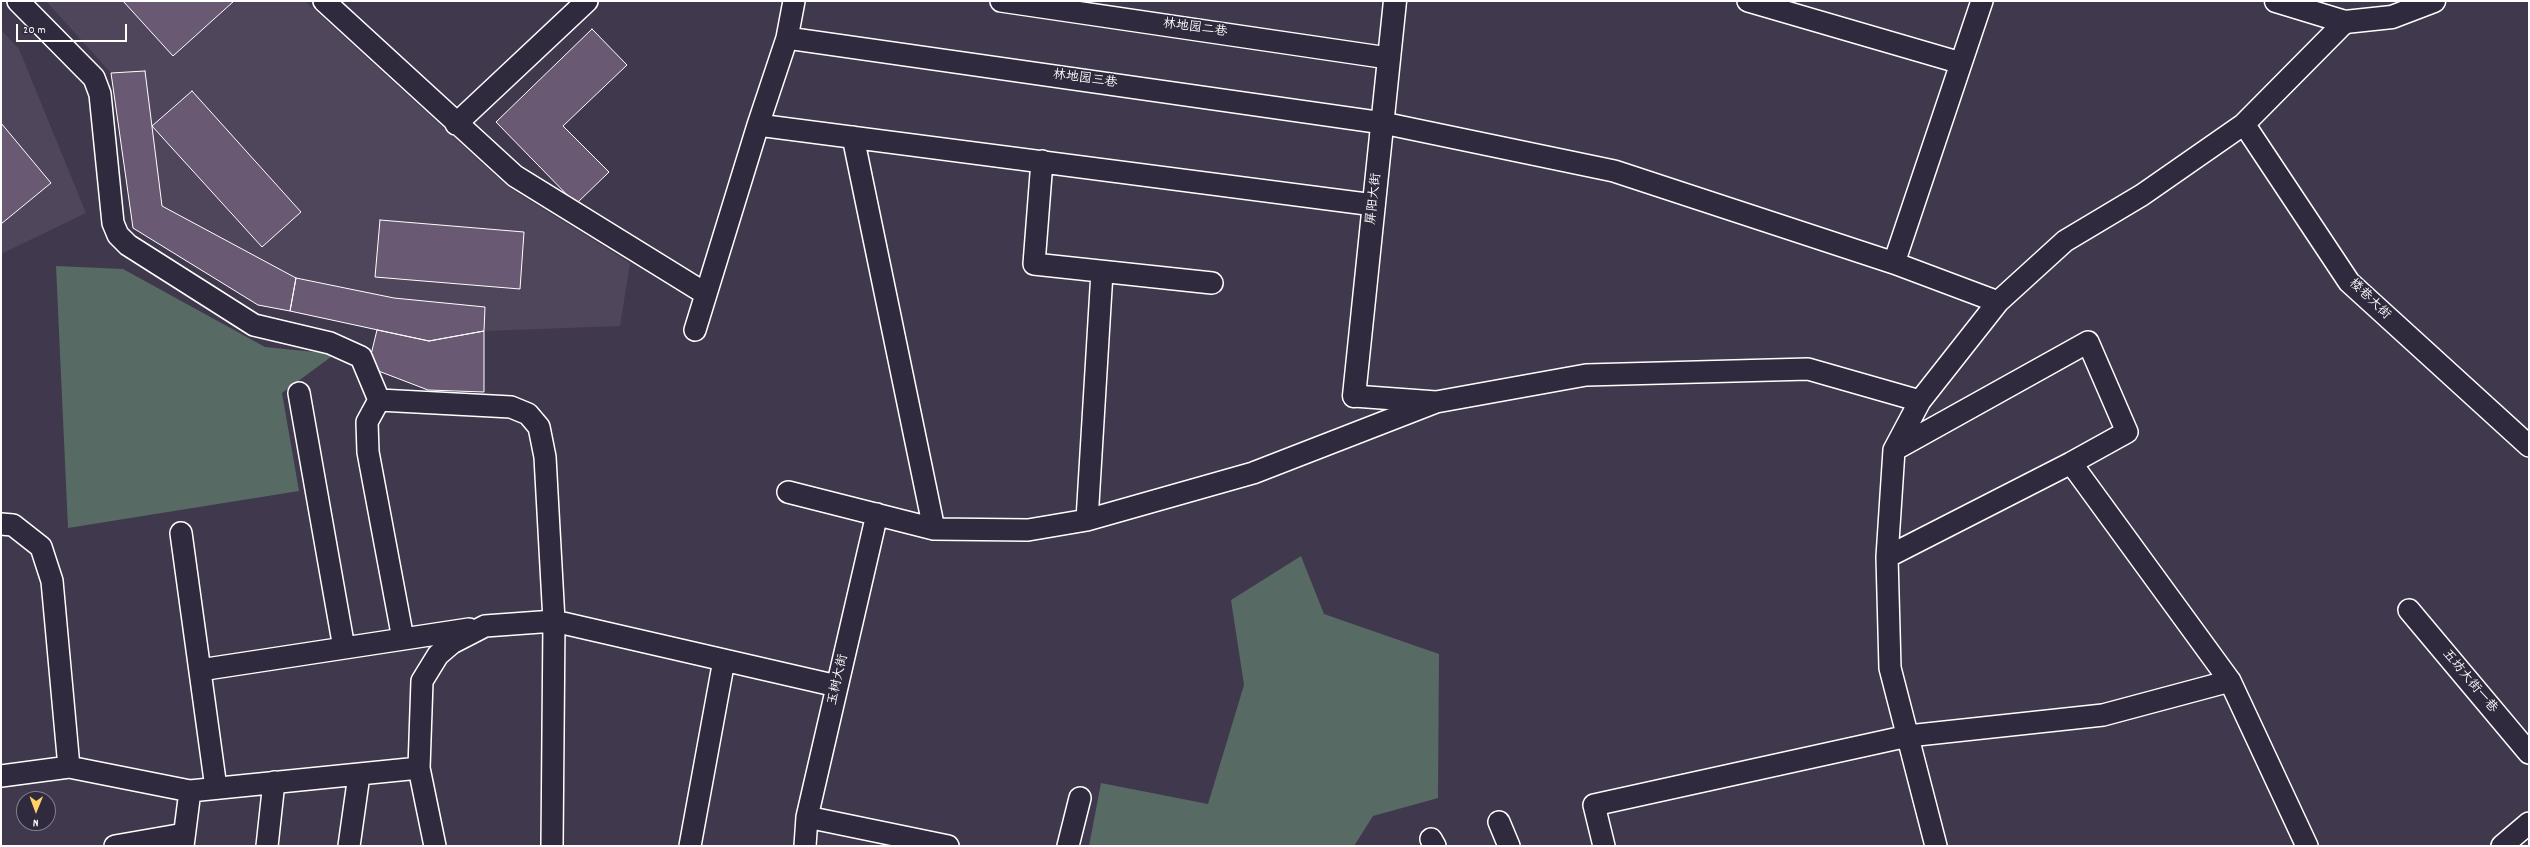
<!DOCTYPE html>
<html>
<head>
<meta charset="utf-8">
<style>
  body { margin:0 }
  #map { position:relative; width:2530px; height:847px; overflow:hidden; background:#40384d; font-family:Dekko,sans-serif }
  canvas { display:block }
  .frame { position:absolute; inset:0; border:2px solid #fff; pointer-events:none }
  .north { position:absolute; left:16px; top:791px; width:40px; height:40px; box-sizing:border-box; background:#2f2a3d; border:1px solid #827f8b; border-radius:50%; rotate:181deg; font-size:11px; font-weight:700; line-height:16px; text-align:center; color:#fff }
  .north::after { content:''; display:block; margin:auto; width:14px; height:18px; background:#ffd166; clip-path:polygon(50% 0,100% 100%,50% 72%,0 100%) }
  .scale { position:absolute; left:16px; top:24px; width:111px; height:18px; box-sizing:border-box; border:2px solid #fff; border-top:0; padding-left:5px; font-size:12px; line-height:14px; white-space:nowrap; color:#fff; -webkit-text-stroke:3px #2f2a3d; paint-order:stroke }
</style>
</head>
<body>
<div id="map">
<canvas width="2530" height="847"></canvas>
<div class="frame"></div>
<div class="north">N</div>
<div class="scale">20 m</div>
</div>
<script>
const g = document.querySelector('canvas').getContext('2d');
g.lineJoin = 'round';
function fill(path, color) { g.fillStyle = color; g.fill(path, 'evenodd'); }
const poly = rows => new Path2D(rows.map(r => 'M' + r).join(''));
function stroke(path, color, width, dash) { g.strokeStyle = color; g.lineWidth = width; g.lineCap = dash ? 'butt' : 'round'; g.setLineDash(dash || []); g.stroke(path); }
function drawText(font, color, halo, rows, align = 'center') {
  g.font = font + ' Dekko,"LXGW WenKai TC",sans-serif'; g.lineWidth = 3; g.setLineDash([]); g.textBaseline = 'middle'; g.strokeStyle = halo; g.fillStyle = color; for (const [text, x, y, turn = 0] of rows) {
    g.save(); g.translate(x, y); g.rotate((+turn || 0) * Math.PI / 180); g.textAlign = isNaN(turn) ? turn : align; if (halo) g.strokeText(text, 0, 0); g.fillText(text, 0, 0); g.restore();
  }
}
const built = poly([
  [46,1,305,1,508,187,630,263,620,326,484,331,484,392,428,390,368,367,377,330,258,305,133,228,111,73],
  [1,30,19,49,86,213,1,254]
]);
const green = poly([
  [56,266,123,269,265,347,335,354,282,393,299,491,68,528],
  [1301,556,1324,614,1439,654,1438,798,1373,816,1354,846,1089,846,1101,783,1208,804,1244,685,1231,600]
]);
const building = poly([
  [123,1,234,1,173,56,123,1],
  [592,29,627,65,563,126,609,172,576,204,496,122,592,29],
  [145,71,162,206,296,278,290,311,258,305,133,228,111,73,145,71],
  [192,91,301,212,262,247,152,126,192,91],
  [1,123,51,183,1,224,1,123],
  [380,220,524,232,520,289,375,277,380,220],
  [296,278,394,298,485,307,484,331,429,341,290,311,296,278],
  [377,330,429,341,484,331,484,392,428,390,368,367,377,330]
]);
const lane = poly([
  [18,1,94,78,100,94,113,223,118,235,128,245,254,325,330,343,361,357,379,400],
  [324,1,515,176,706,294],
  [1001,1,1388,58],
  [1748,1,1961,63],
  [787,38,1383,123,1614,171,1894,263,1998,302],
  [456,124,587,1],
  [2244,124,2349,282,2529,446],
  [758,125,1374,205],
  [853,137,934,529],
  [1042,161,1034,264,1212,283],
  [1894,263,1982,1],
  [695,330,758,125,787,38,794,1],
  [299,393,344,648],
  [1354,396,1436,402,1586,375,1808,369,1920,401],
  [379,400,511,407,528,414,539,427,545,457,554,621,552,846],
  [379,400,367,422,368,452,403,639],
  [2071,463,2230,681,2307,846],
  [788,492,934,529,1028,530,1087,520,1253,473,1436,402],
  [1087,520,1102,272],
  [1,524,13,525,41,547,52,581,69,767],
  [181,533,216,788],
  [1887,557,2071,463,2127,432,2088,342,1894,450],
  [2409,610,2529,753],
  [200,670,469,629],
  [1,776,69,767,190,791,419,768],
  [807,817,948,846],
  [1499,822,1509,846],
  [1431,839,1435,846],
  [115,846,184,834],
  [183,846,190,791],
  [267,846,274,782],
  [349,846,359,775],
  [435,846,419,768,422,681,438,655,452,643,485,626,554,621,837,686],
  [690,846,724,660],
  [805,846,807,817,877,514],
  [1068,846,1080,798],
  [1604,846,1594,805,1908,736,2103,715,2230,681],
  [1936,846,1890,668,1887,557,1894,450,1920,401,1998,302,2065,241,2142,195,2244,124,2345,22],
  [2502,846,2529,823]
]);
const street = poly([
  [2276,1,2345,22,2392,17,2434,1],
  [1354,396,1395,1]
]);
const streetNames = [
  ["林地园二巷",1195,29,8],
  ["林地园三巷",1085,80,8],
  ["屏阳大街",1375,199,-84],
  ["楼巷大街",2369,300,44],
  ["玉树大街",839,680,-77],
  ["五坊大街一巷",2469,682,50]
];
fill(built, '#50465b');
fill(green, '#576a63');
fill(building, '#695973');
stroke(building, '#fff', 1);
stroke(lane, '#fff', 24);
stroke(street, '#fff', 25);
stroke(lane, '#2f2a3d', 21);
stroke(street, '#2f2a3d', 22);
drawText('13px', '#fff', '#2f2a3d', streetNames);
</script>
</body>
</html>
